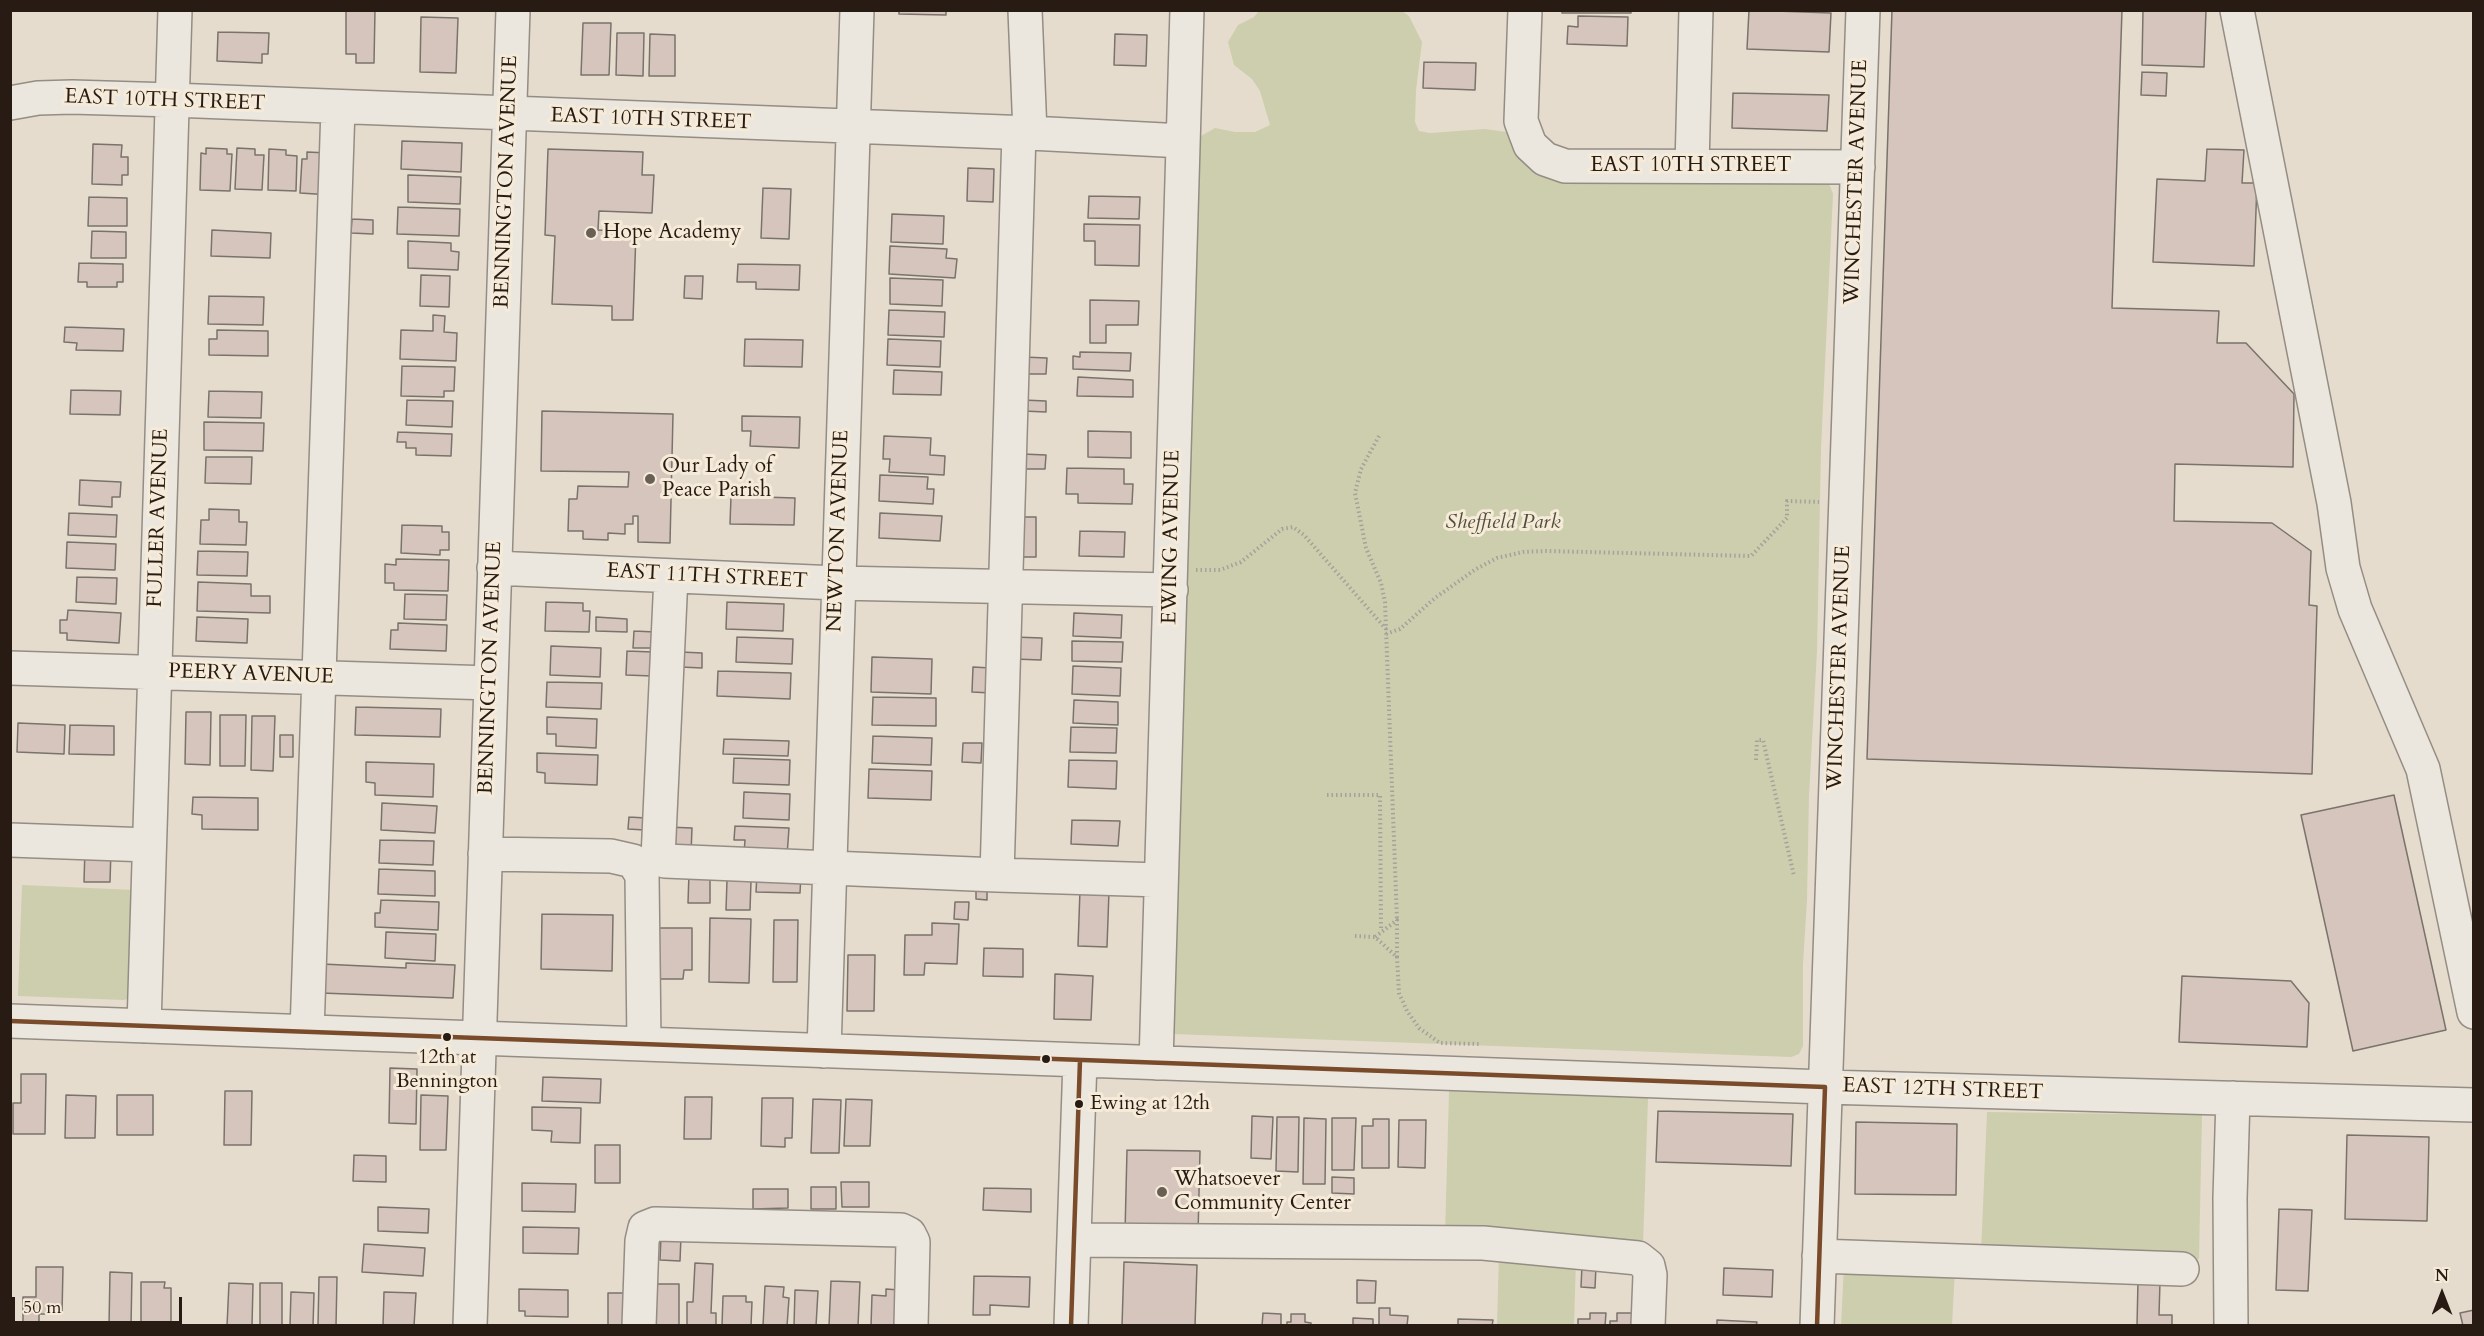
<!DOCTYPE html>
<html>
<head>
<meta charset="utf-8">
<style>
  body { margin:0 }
  #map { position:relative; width:2484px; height:1336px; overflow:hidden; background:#e5dccd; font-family:Cardo,serif }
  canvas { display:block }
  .frame { position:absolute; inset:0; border:12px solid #271b14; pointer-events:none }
  .north { position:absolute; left:2412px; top:1264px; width:60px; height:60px; -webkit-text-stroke:4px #f5ebd8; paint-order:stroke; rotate:0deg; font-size:16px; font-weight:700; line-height:24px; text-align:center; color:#271b14 }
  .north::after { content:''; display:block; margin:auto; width:21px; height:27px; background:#271b14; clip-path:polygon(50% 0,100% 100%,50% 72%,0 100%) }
  .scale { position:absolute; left:12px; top:1297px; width:170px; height:27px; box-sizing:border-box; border:3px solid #271b14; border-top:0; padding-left:8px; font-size:18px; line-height:21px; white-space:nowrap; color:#271b14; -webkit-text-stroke:4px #f5ebd8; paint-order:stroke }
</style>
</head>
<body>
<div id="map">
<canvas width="2484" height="1336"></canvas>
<div class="frame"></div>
<div class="north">N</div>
<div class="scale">50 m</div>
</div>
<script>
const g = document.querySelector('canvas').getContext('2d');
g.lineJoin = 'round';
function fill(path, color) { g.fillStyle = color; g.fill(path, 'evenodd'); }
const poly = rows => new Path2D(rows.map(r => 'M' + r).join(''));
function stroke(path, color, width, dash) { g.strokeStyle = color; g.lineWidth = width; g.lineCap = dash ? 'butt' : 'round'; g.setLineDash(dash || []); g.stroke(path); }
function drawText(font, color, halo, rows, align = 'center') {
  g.font = font + ' Cardo,serif'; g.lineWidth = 6; g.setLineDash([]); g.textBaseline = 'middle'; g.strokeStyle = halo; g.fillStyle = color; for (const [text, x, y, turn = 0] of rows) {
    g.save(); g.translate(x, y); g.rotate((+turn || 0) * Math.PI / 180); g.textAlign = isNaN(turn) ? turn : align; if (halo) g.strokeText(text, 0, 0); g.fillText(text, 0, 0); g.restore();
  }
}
const green = poly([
  [1259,11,1402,11,1409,16,1422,42,1416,90,1415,122,1419,131,1430,133,1485,129,1506,132,1534,160,1821,178,1830,186,1833,194,1821,449,1817,651,1809,795,1807,900,1803,964,1803,1046,1799,1054,1791,1057,1173,1034,1189,155,1201,136,1215,128,1235,132,1255,132,1270,125,1260,91,1252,79,1234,65,1228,42,1238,25,1254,17],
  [22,885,135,890,130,998,124,1000,18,996],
  [1449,1091,1648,1098,1643,1245,1445,1236],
  [1987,1112,2202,1115,2199,1259,1981,1253],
  [1499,1253,1576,1259,1574,1325,1497,1326],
  [1844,1265,1955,1270,1952,1325,1841,1326]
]);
const building = poly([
  [346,10,375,10,374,63,356,63,356,54,346,54,346,10],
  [899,10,946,10,946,15,899,14,899,10],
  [1562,10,1631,10,1631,13,1562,13,1562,10],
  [1749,10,1831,13,1829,52,1747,49,1749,10],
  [1892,10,2122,10,2112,308,2219,311,2217,343,2246,343,2294,394,2293,467,2175,464,2174,521,2272,523,2311,551,2309,605,2317,606,2312,774,1867,759,1892,10],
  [2143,10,2206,10,2204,67,2142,65,2143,10],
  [1578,16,1628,17,1627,46,1567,44,1568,26,1578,27,1578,16],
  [421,17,458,18,456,73,420,72,421,17],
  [583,23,611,23,609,75,581,75,583,23],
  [218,32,269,33,268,54,262,54,262,63,217,61,218,32],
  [617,33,644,33,643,76,616,75,617,33],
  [650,34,675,35,675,76,649,76,650,34],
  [1115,34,1147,35,1146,66,1114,65,1115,34],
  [1424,62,1476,63,1475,90,1423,88,1424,62],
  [2142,72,2167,73,2166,96,2141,95,2142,72],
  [1733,93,1829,95,1827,131,1732,128,1733,93],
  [402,141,462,143,461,172,401,169,402,141],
  [93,144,122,145,121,157,128,157,128,175,122,175,122,185,92,184,93,144],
  [206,148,227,149,227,154,232,154,230,191,200,190,201,153,206,154,206,148],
  [237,148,255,149,255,155,264,155,262,190,235,189,237,148],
  [269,149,286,150,286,155,297,156,296,191,268,190,269,149],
  [548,149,643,152,642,175,654,175,652,213,599,211,598,230,636,232,633,320,612,320,612,306,552,304,555,236,545,235,548,149],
  [2207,149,2244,150,2242,183,2257,183,2254,266,2153,262,2157,179,2205,181,2207,149],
  [307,152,328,153,331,195,300,193,302,159,307,159,307,152],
  [968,168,994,169,993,202,967,201,968,168],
  [408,175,461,177,460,204,408,202,408,175],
  [763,188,791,189,789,239,761,238,763,188],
  [1089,196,1140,197,1139,219,1088,218,1089,196],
  [89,197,127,198,127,226,88,226,89,197],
  [398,207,460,209,459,236,397,234,398,207],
  [892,214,944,216,943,244,891,242,892,214],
  [352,219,373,220,373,234,351,233,352,219],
  [1084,224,1140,225,1139,266,1095,265,1095,241,1084,241,1084,224],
  [212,230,271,233,270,258,211,256,212,230],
  [92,231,126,232,126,258,91,258,92,231],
  [408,241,451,243,451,251,459,252,458,270,408,268,408,241],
  [890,246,947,249,946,258,957,259,955,278,889,274,890,246],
  [79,263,123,264,123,282,117,282,117,287,87,287,87,282,78,282,79,263],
  [738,264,800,265,799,290,756,289,756,282,737,282,738,264],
  [421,275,450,276,449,307,420,306,421,275],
  [685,276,703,276,702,299,684,298,685,276],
  [890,278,943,280,942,306,890,304,890,278],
  [209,296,264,297,263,325,208,324,209,296],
  [1090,300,1139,301,1138,325,1106,325,1106,343,1090,343,1090,300],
  [889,310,945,312,944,337,888,335,889,310],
  [433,315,445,316,444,332,457,333,456,361,400,359,401,330,433,331,433,315],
  [65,327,124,329,123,351,76,350,77,343,64,342,65,327],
  [217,330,268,331,268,356,209,355,209,339,217,339,217,330],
  [745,339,803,340,802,367,744,366,745,339],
  [888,339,941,341,940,367,887,365,888,339],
  [1080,352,1131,353,1130,371,1073,369,1073,356,1080,357,1080,352],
  [1023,357,1047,358,1046,374,1022,374,1023,357],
  [402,366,455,367,454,391,444,391,444,397,401,396,402,366],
  [894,370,942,372,941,395,893,394,894,370],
  [1078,377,1133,380,1133,397,1077,396,1078,377],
  [71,390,121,391,120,415,70,414,71,390],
  [209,391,262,392,261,418,208,417,209,391],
  [407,400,453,401,452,427,406,425,407,400],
  [1023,400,1046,401,1046,412,1023,411,1023,400],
  [542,411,673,414,670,543,638,542,638,516,633,516,633,524,625,524,625,534,608,533,608,540,583,539,583,531,568,531,569,499,577,499,578,486,628,487,629,472,541,471,542,411],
  [742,416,800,417,799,448,750,446,751,431,742,431,742,416],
  [204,422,264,423,263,451,204,450,204,422],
  [1088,431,1131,432,1131,458,1088,457,1088,431],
  [398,432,452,434,451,456,416,455,416,448,406,448,406,442,397,442,398,432],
  [884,436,931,438,930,455,945,456,944,475,889,472,890,459,883,459,884,436],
  [1022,454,1046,455,1045,469,1022,469,1022,454],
  [206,457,252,457,251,484,205,483,206,457],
  [1067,468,1124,469,1124,484,1133,484,1132,504,1078,503,1078,494,1066,494,1067,468],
  [880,475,928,477,927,489,934,489,933,504,879,501,880,475],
  [80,480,121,482,120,497,112,497,112,507,79,505,80,480],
  [731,496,795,498,794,525,730,524,731,496],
  [209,509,239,510,239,522,247,522,246,545,200,544,201,520,209,520,209,509],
  [69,513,117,515,116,537,68,535,69,513],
  [880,513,942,516,940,541,879,538,880,513],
  [1014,517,1036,517,1036,557,1014,557,1014,517],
  [402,525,442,526,442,532,449,532,449,550,440,550,440,555,401,553,402,525],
  [1080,531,1125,532,1124,557,1079,556,1080,531],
  [67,542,116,544,115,570,66,568,67,542],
  [198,551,248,552,247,576,197,575,198,551],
  [396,559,449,560,448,591,394,590,394,583,385,583,385,564,396,565,396,559],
  [77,577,117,578,116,604,76,602,77,577],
  [198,582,251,584,251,596,270,596,270,613,197,611,198,582],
  [405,594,447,595,446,620,404,619,405,594],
  [546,602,583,603,583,611,590,611,589,632,545,631,546,602],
  [727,602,784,604,783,631,726,629,727,602],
  [68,610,121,613,119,643,67,640,67,633,60,633,60,620,67,620,68,610],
  [1074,613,1122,615,1121,638,1073,636,1074,613],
  [197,617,248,619,247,643,196,641,197,617],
  [596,617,627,619,627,632,596,631,596,617],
  [398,623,447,625,446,651,390,649,391,630,398,630,398,623],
  [634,631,655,632,654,648,633,648,634,631],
  [737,637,793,639,792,664,736,662,737,637],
  [1014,637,1042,638,1041,660,1014,659,1014,637],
  [1072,641,1123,642,1122,662,1072,661,1072,641],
  [551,646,601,648,600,677,550,675,551,646],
  [627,651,653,652,652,676,626,675,627,651],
  [681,652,702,653,702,668,681,667,681,652],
  [872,657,932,659,931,694,871,692,872,657],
  [1073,666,1121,668,1120,696,1072,694,1073,666],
  [973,667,991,668,991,693,972,692,973,667],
  [718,671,791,673,790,699,717,696,718,671],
  [547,682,602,683,601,709,546,707,547,682],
  [873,697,936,698,936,726,872,725,873,697],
  [1074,700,1118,702,1118,725,1073,723,1074,700],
  [356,707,441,709,440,737,355,735,356,707],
  [186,712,211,712,210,765,185,764,186,712],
  [220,715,246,715,245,766,220,766,220,715],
  [252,716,275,716,273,771,251,770,252,716],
  [547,717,597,719,596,748,556,746,556,734,547,734,547,717],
  [18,723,65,725,64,754,17,752,18,723],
  [70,725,114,726,114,755,69,754,70,725],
  [1071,727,1117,728,1116,753,1070,752,1071,727],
  [280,735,293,735,293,757,280,757,280,735],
  [873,736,932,738,931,765,872,763,873,736],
  [724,739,789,741,788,756,723,754,724,739],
  [963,743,982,743,981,763,962,762,963,743],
  [537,753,598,755,597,785,545,783,545,773,537,772,537,753],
  [734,758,790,760,789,785,733,783,734,758],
  [1069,760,1117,761,1116,789,1068,787,1069,760],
  [366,762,434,764,433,797,375,795,375,783,366,782,366,762],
  [869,769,932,771,931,800,868,798,869,769],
  [744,792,790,794,789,820,743,818,744,792],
  [2394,795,2446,1030,2353,1051,2301,815,2394,795],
  [193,797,258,798,258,830,202,829,202,815,192,814,193,797],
  [382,803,437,806,435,833,381,830,382,803],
  [629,817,646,818,645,830,628,829,629,817],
  [1072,820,1120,821,1118,846,1071,844,1072,820],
  [735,826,789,828,787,856,744,853,745,840,734,840,735,826],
  [667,827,692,828,691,853,666,852,667,827],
  [380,840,434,841,433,865,379,863,380,840],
  [85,848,111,849,110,882,84,882,85,848],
  [379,869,435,871,435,896,378,894,379,869],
  [689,873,710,873,710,903,688,903,689,873],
  [757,873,801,874,800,893,756,892,757,873],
  [727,880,751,881,750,910,726,910,727,880],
  [976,882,987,882,987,900,976,899,976,882],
  [1080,890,1109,891,1107,947,1078,946,1080,890],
  [381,900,439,902,438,930,375,927,375,913,380,913,381,900],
  [955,902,969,902,968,920,954,919,955,902],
  [542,914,613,915,612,971,541,969,542,914],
  [710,918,751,919,749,983,709,982,710,918],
  [774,920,798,920,797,982,773,982,774,920],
  [932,923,959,924,957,964,925,963,924,975,904,975,905,935,932,935,932,923],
  [657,928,692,928,692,970,684,970,683,979,656,979,657,928],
  [386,932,436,934,435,961,385,958,386,932],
  [984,948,1023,949,1023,977,983,976,984,948],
  [848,955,875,955,874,1011,847,1011,848,955],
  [406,963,455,965,453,998,321,993,322,964,406,968,406,963],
  [1055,974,1093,976,1091,1020,1054,1019,1055,974],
  [2182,976,2291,981,2309,1003,2307,1047,2179,1042,2182,976],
  [390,1068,417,1069,416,1124,389,1123,390,1068],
  [21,1074,46,1074,45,1134,13,1134,13,1103,21,1103,21,1074],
  [543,1077,601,1079,600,1103,542,1101,543,1077],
  [225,1091,252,1091,251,1145,224,1145,225,1091],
  [66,1095,96,1096,95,1138,65,1138,66,1095],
  [117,1095,153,1095,153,1135,117,1135,117,1095],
  [421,1095,448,1096,446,1150,420,1150,421,1095],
  [685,1097,712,1097,711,1139,684,1139,685,1097],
  [762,1098,793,1098,792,1138,785,1138,785,1147,761,1146,762,1098],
  [813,1099,841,1100,839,1153,811,1153,813,1099],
  [846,1099,872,1100,870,1146,844,1146,846,1099],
  [532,1107,581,1108,580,1143,551,1142,552,1131,532,1130,532,1107],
  [1658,1111,1793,1114,1791,1166,1656,1162,1658,1111],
  [1252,1116,1273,1117,1271,1159,1251,1158,1252,1116],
  [1277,1117,1299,1117,1298,1172,1276,1171,1277,1117],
  [1304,1118,1326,1119,1325,1184,1303,1184,1304,1118],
  [1332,1118,1356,1118,1354,1170,1332,1170,1332,1118],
  [1373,1119,1389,1119,1389,1168,1362,1168,1362,1126,1373,1126,1373,1119],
  [1399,1120,1426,1120,1425,1168,1398,1167,1399,1120],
  [1856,1122,1957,1124,1956,1195,1855,1194,1856,1122],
  [2347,1135,2429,1137,2427,1221,2345,1219,2347,1135],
  [595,1145,620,1145,620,1183,595,1183,595,1145],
  [1127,1150,1200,1151,1198,1235,1125,1233,1127,1150],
  [354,1155,386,1156,386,1182,353,1181,354,1155],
  [1332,1177,1354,1178,1354,1194,1332,1193,1332,1177],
  [841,1182,869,1182,869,1207,842,1207,841,1182],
  [522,1183,576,1184,575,1212,522,1211,522,1183],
  [811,1187,836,1187,836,1209,811,1209,811,1187],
  [984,1188,1031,1189,1031,1212,983,1210,984,1188],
  [753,1189,788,1189,788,1208,753,1209,753,1189],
  [378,1207,429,1209,428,1233,378,1231,378,1207],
  [2279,1209,2312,1210,2308,1291,2276,1290,2279,1209],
  [523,1227,579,1228,578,1254,523,1253,523,1227],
  [661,1236,681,1236,680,1261,660,1260,661,1236],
  [364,1244,425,1248,423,1276,362,1272,364,1244],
  [1124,1262,1197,1265,1195,1326,1122,1326,1124,1262],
  [695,1263,713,1264,711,1313,716,1313,716,1326,687,1326,687,1302,693,1302,695,1263],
  [1582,1265,1596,1266,1595,1288,1581,1287,1582,1265],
  [36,1267,63,1267,62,1314,39,1314,39,1322,23,1322,23,1297,36,1297,36,1267],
  [1724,1268,1773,1270,1772,1297,1723,1295,1724,1268],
  [110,1272,132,1273,131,1326,109,1326,110,1272],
  [974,1276,1030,1277,1029,1307,990,1305,990,1315,973,1315,974,1276],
  [319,1277,337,1277,336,1326,318,1326,319,1277],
  [1357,1280,1376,1281,1375,1303,1357,1303,1357,1280],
  [831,1281,860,1282,858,1326,829,1326,831,1281],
  [2138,1281,2160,1282,2159,1315,2172,1315,2172,1326,2137,1326,2138,1281],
  [141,1282,165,1282,164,1288,171,1288,171,1326,141,1326,141,1282],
  [229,1283,253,1284,252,1326,227,1326,229,1283],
  [260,1283,282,1283,282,1326,260,1326,260,1283],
  [648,1284,679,1284,679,1326,648,1326,648,1284],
  [765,1286,784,1287,783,1297,789,1298,787,1326,763,1326,765,1286],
  [519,1289,568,1290,568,1317,525,1316,525,1311,519,1311,519,1289],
  [886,1289,899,1290,898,1326,871,1326,872,1295,886,1296,886,1289],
  [795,1290,818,1291,816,1326,794,1326,795,1290],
  [291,1292,314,1293,313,1326,290,1326,291,1292],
  [384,1292,416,1293,414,1326,383,1326,384,1292],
  [608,1293,628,1293,628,1326,608,1326,608,1293],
  [723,1296,746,1296,746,1302,752,1302,751,1326,722,1326,723,1296],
  [1379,1308,1390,1308,1390,1315,1408,1316,1407,1326,1379,1326,1379,1308],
  [2474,1310,2474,1326,2463,1326,2460,1313,2474,1310],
  [1263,1313,1281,1314,1281,1326,1262,1326,1263,1313],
  [1590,1313,1606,1313,1605,1326,1578,1326,1578,1319,1590,1319,1590,1313],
  [1617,1313,1635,1313,1635,1326,1610,1326,1610,1321,1617,1321,1617,1313],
  [1291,1314,1305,1314,1305,1322,1311,1323,1311,1326,1287,1326,1287,1322,1291,1322,1291,1314],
  [1353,1318,1373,1319,1373,1326,1353,1326,1353,1318],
  [1458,1319,1493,1320,1492,1326,1458,1326,1458,1319],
  [1717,1320,1757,1322,1756,1326,1717,1326,1717,1320]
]);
const path = poly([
  [1379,436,1361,469,1355,493,1366,548,1381,583,1385,602,1397,920],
  [1196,570,1220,570,1241,562,1282,529,1293,527,1304,535,1386,629],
  [1386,634,1400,629,1435,598,1476,569,1497,558,1523,552,1546,551,1751,556,1787,518,1787,501,1819,502],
  [1756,760,1757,740,1763,740,1794,876],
  [1327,795,1380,795,1381,930],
  [1355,936,1375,937],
  [1397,957,1397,920,1375,937,1397,957,1399,993,1407,1011,1419,1028,1440,1043,1480,1044]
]);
const minor = poly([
  [1025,10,1030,133],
  [1525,10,1521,121,1530,145,1545,159,1565,166,1858,167],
  [2237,10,2334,503,2343,568,2355,609,2423,769,2474,1012],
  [10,103,38,98,72,97,172,100,1030,133,1183,141],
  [1019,132,997,875,1161,880],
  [1692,166,1696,10],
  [494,568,837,583,1171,590],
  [671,576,658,858,665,861,997,875],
  [10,668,491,683],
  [10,840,149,845],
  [485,854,611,856,633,861,642,875,644,1044],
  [10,1021,1825,1087,2474,1105],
  [144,1026,175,10],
  [307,1032,338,108],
  [824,1051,857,10],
  [1156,1063,1187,10],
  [1075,1240,1483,1243,1638,1258,1648,1266,1650,1275,1648,1326],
  [1819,1256,2182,1269],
  [470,1326,513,10],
  [639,1326,642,1241,645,1228,655,1224,901,1230,909,1234,913,1242,911,1326],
  [1071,1326,1080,1060],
  [1817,1326,1863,10],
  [2231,1326,2230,1198,2233,1098]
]);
const bus1 = poly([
  [10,1021,1825,1087,1817,1326],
  [1071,1326,1080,1060]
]);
const markers = [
  [591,233,6,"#6a5f55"],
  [650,479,6,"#6a5f55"],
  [447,1037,5,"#271b14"],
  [1046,1059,5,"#271b14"],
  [1079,1104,5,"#271b14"],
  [1162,1192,6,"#6a5f55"]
];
const busNames = [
  ["12th at",447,1058],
  ["Bennington",447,1082],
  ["Ewing at 12th",1090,1104,"left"]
];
const streetNames = [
  ["EAST 10TH STREET",165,101,2],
  ["EAST 10TH STREET",651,120,2],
  ["EAST 10TH STREET",1691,166],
  ["BENNINGTON AVENUE",507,182,-88],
  ["WINCHESTER AVENUE",1857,182,-88],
  ["FULLER AVENUE",159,518,-88],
  ["NEWTON AVENUE",839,531,-88],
  ["EWING AVENUE",1172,537,-89],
  ["EAST 11TH STREET",707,577,3],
  ["BENNINGTON AVENUE",491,668,-88],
  ["WINCHESTER AVENUE",1840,668,-88],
  ["PEERY AVENUE",251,675,2],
  ["EAST 12TH STREET",1943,1090,2]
];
const poiNames = [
  ["Hope Academy",603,233],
  ["Our Lady of",662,467],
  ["Peace Parish",662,491],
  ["Whatsoever",1174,1180],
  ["Community Center",1174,1204]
];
const parkNames = [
  ["Sheffield Park",1503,523]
];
fill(green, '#ccceae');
fill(building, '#d6c5bc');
stroke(building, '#79736b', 1.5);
stroke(minor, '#948d84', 36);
stroke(path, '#a6a19b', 4, [1.5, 3]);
stroke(minor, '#ebe6de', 33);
stroke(bus1, '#7a4b2a', 4.5);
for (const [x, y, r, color] of markers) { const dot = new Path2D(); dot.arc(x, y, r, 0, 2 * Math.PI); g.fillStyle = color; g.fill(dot); stroke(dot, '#f5ebd8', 2); }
drawText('20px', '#271b14', '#f5ebd8', busNames);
drawText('21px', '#271b14', '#f5ebd8', streetNames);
drawText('21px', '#271b14', '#f5ebd8', poiNames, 'left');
drawText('italic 21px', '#524d3b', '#f5ebd8', parkNames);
</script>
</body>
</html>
